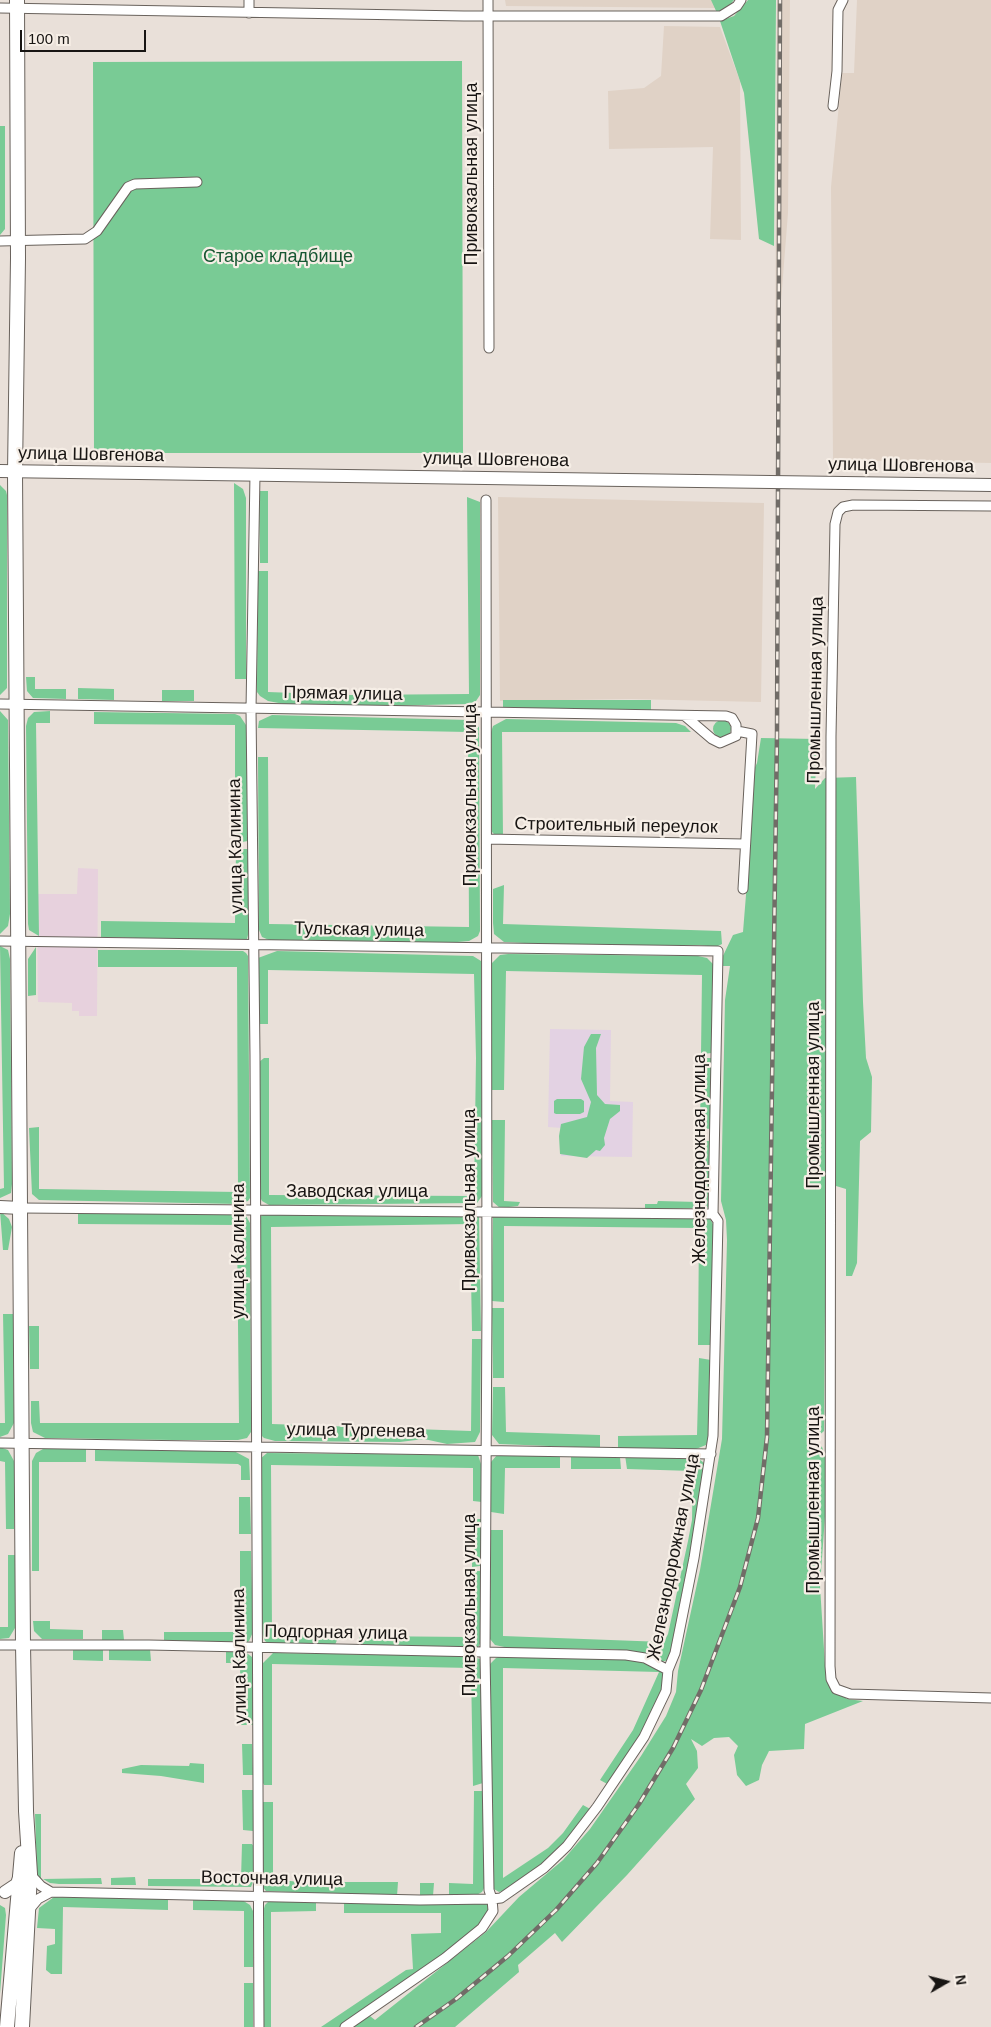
<!DOCTYPE html>
<meta charset="utf-8">
<style>
body{margin:0}
#map{position:relative;width:991px;height:2027px;overflow:hidden;background:#e9e0d9;font-family:Arial,sans-serif}
canvas{display:block}
.north{position:absolute;left:921px;top:1957px;width:50px;height:50px;-webkit-text-stroke:4px #f6eee6;paint-order:stroke;rotate:82deg;font-size:14px;font-weight:700;line-height:20px;text-align:center;color:#181513}
.north::after{content:'';display:block;margin:auto;width:18px;height:22px;background:#181513;clip-path:polygon(50% 0,100% 100%,50% 72%,0 100%)}
.scale{position:absolute;left:20px;top:30px;width:126px;height:22px;box-sizing:border-box;border:2px solid #181513;border-top:0;padding-left:6px;font-size:15px;line-height:18px;white-space:nowrap;color:#181513;-webkit-text-stroke:4px #f6eee6;paint-order:stroke}
</style>
<div id="map">
<canvas width="991" height="2027"></canvas>
<div class="north">N</div>
<div class="scale">100 m</div>
</div>
<script>
const context = document.querySelector('canvas').getContext('2d');
context.lineJoin = 'round';
function fill(path, color) { context.fillStyle = color; context.fill(path, 'evenodd'); }
const toPath = rows => new Path2D(rows.map(r => 'M' + r).join(''));
function trace(path, color, width, dash) { context.strokeStyle = color; context.lineWidth = width; context.lineCap = dash ? 'butt' : 'round'; context.setLineDash(dash || []); context.stroke(path); }
function label(font, color, halo, rows, align = 'center') {
  context.font = font + ' Arial,sans-serif'; context.lineWidth = 4.5; context.setLineDash([]); context.textBaseline = 'middle'; context.strokeStyle = halo; context.fillStyle = color; for (const [text, x, y, turn = 0] of rows) {
    context.save(); context.translate(x, y); context.rotate((+turn || 0) * Math.PI / 180); context.textAlign = isNaN(turn) ? turn : align; if (halo) context.strokeText(text, 0, 0); context.fillText(text, 0, 0); context.restore();
  }
}
const commercial = toPath([
 [78,868,98,869,97,1016,79,1016,79,1011,72,1011,72,1003,38,1002,37,894,77,894]
]);
const built = toPath([
 [505,0,725,0,715,8,506,6],
 [777,0,790,0,788,213,775,377],
 [857,0,991,0,991,463,833,460,831,187,842,73,854,73],
 [664,26,720,27,740,81,741,240,710,239,713,147,609,149,608,91,644,88,661,76],
 [498,497,764,503,761,702,631,699,500,701]
]);
const education = toPath([
 [550,1029,611,1030,610,1101,633,1102,632,1157,561,1156,562,1128,548,1127]
]);
const green = toPath([
 [711,0,734,0,724,12,717,13],
 [748,0,776,0,774,246,759,239,744,93,720,21,734,16],
 [462,61,463,453,94,453,93,62],
 [0,126,5,126,5,229,0,235],
 [234,483,243,489,246,498,246,679,235,679],
 [0,485,6,491,7,495,7,688,0,695],
 [259,491,268,491,268,563,260,563],
 [467,497,480,502,480,695,476,701,469,704,382,706,284,704,268,701,260,696,257,692,257,684,258,571,268,571,268,692,347,695,469,694],
 [26,677,35,677,35,689,66,689,66,699,33,698,27,691],
 [78,688,114,689,114,700,78,699],
 [162,690,194,690,194,701,162,701],
 [503,700,651,700,651,711,503,708],
 [0,711,8,720,10,914,8,926,0,934],
 [50,711,50,723,36,723,39,936,29,930,28,924,26,726,28,718,34,712],
 [94,712,235,714,240,716,248,728,248,841,235,843,235,725,94,724],
 [272,715,469,720,479,727,480,931,478,936,469,941,446,943,269,940,262,937,259,930,258,757,268,757,269,924,469,927,468,732,258,728,259,721],
 [506,719,676,723,685,726,691,732,502,732,503,837,496,836,492,832,491,732,493,726],
 '713 729a9 9 0 1 1 18 0a9 9 0 1 1-18 0Z',
 [761,738,817,739,815,789,825,778,856,777,863,1002,866,1058,872,1077,871,1132,860,1141,857,1263,852,1276,846,1276,846,1189,826,1183,824,1431,814,1440,822,1447,827,1460,828,1475,820,1586,826,1681,847,1699,863,1701,805,1724,804,1749,769,1751,762,1765,759,1780,746,1786,737,1775,734,1755,738,1746,729,1737,714,1738,702,1746,691,1739,697,1751,698,1768,686,1784,695,1799,627,1875,562,1942,555,1933,518,1965,519,1972,455,2027,352,2027,370,2016,375,2020,486,1932,519,1897,563,1860,590,1829,641,1756,666,1716,676,1692,678,1671,700,1570,722,1439,727,1240,726,1220,721,1201,725,1000,730,966,723,966,721,960,733,935,743,932,748,870,752,774,757,763],
 [236,849,248,849,249,931,247,939,241,941,101,937,101,921,235,923],
 [504,885,503,924,721,931,722,944,716,947,699,945,564,945,504,942,494,934,493,923,493,889],
 [0,946,8,950,10,959,12,1184,11,1193,0,1198,0,1189,4,1188],
 [36,947,36,995,28,996,28,959],
 [98,950,179,950,243,951,246,953,248,956,250,1198,248,1201,238,1204,39,1200,32,1194,29,1128,39,1127,39,1189,238,1192,237,967,98,967],
 [277,951,473,956,481,961,482,1196,477,1203,269,1205,262,1201,259,1195,259,1062,264,1058,269,1058,269,1195,474,1196,476,1058,474,974,268,970,268,1024,259,1024,258,958],
 [508,954,698,956,707,958,714,965,712,1053,701,1054,702,975,506,971,504,1090,492,1090,492,963,500,955],
 [591,1034,601,1034,596,1048,597,1095,605,1104,620,1105,620,1111,610,1119,604,1138,605,1145,600,1151,596,1150,587,1158,560,1154,559,1136,561,1124,587,1117,591,1102,581,1079,584,1047],
 [701,1058,712,1058,710,1129,700,1128],
 [557,1099,581,1099,584,1101,584,1112,580,1114,556,1114,554,1113,554,1101],
 [492,1120,505,1120,504,1201,520,1202,518,1206,500,1208,493,1202],
 [700,1141,711,1141,708,1208,645,1209,645,1204,657,1204,658,1201,699,1202],
 [0,1211,9,1219,12,1227,8,1250,3,1250],
 [78,1213,237,1214,246,1216,250,1223,251,1423,251,1432,247,1438,238,1440,172,1440,45,1438,33,1432,31,1423,31,1401,39,1401,40,1423,239,1423,237,1225,78,1224],
 [264,1214,479,1215,481,1331,472,1331,470,1224,271,1227,272,1424,471,1431,472,1339,481,1339,480,1432,475,1442,447,1444,424,1439,400,1442,275,1441,264,1438,261,1435,260,1217],
 [493,1216,705,1217,710,1219,714,1226,711,1345,698,1345,699,1228,504,1226,504,1302,492,1301],
 [492,1308,504,1308,504,1378,493,1378],
 [3,1314,13,1314,14,1423,8,1434,0,1437,0,1423,5,1423],
 [29,1326,39,1326,39,1369,30,1369],
 [699,1358,711,1360,709,1438,706,1445,696,1449,618,1449,618,1436,697,1435],
 [493,1387,505,1387,506,1432,600,1435,600,1448,499,1444,492,1435],
 [0,1447,8,1450,14,1461,14,1529,6,1529,5,1462,0,1461],
 [43,1449,86,1449,86,1462,39,1462,39,1571,32,1571,32,1461,36,1453],
 [95,1449,234,1451,249,1459,250,1480,241,1480,241,1466,238,1464,95,1461],
 [267,1453,478,1455,481,1464,482,1502,473,1501,473,1468,271,1465,272,1633,339,1635,335,1645,268,1643,265,1641,262,1633,260,1459],
 [497,1455,560,1456,560,1468,505,1468,504,1514,491,1512,491,1462],
 [625,1455,698,1458,704,1463,706,1471,669,1660,660,1662,644,1653,611,1649,509,1648,495,1645,490,1639,491,1530,503,1530,503,1636,664,1642,668,1634,688,1541,692,1520,693,1471,627,1469],
 [571,1457,620,1457,621,1469,571,1469],
 [239,1497,250,1497,251,1534,239,1534],
 [473,1519,483,1519,480,1566,472,1567],
 [240,1551,251,1551,253,1632,249,1641,246,1643,164,1642,164,1632,240,1632],
 [8,1555,15,1555,15,1628,9,1638,0,1639,0,1627,8,1627],
 [472,1571,482,1571,481,1642,477,1649,359,1646,359,1636,470,1637],
 [33,1621,50,1621,50,1629,83,1630,83,1639,42,1639,34,1631],
 [102,1630,123,1630,124,1640,102,1640],
 [73,1649,103,1649,103,1661,73,1660],
 [109,1649,150,1649,151,1661,109,1660],
 [226,1651,244,1651,252,1657,254,1725,241,1725,240,1663,226,1663],
 [273,1653,471,1656,480,1659,483,1783,473,1786,471,1668,272,1664,272,1785,264,1785,262,1781,262,1664],
 [503,1655,638,1659,662,1672,665,1679,664,1686,642,1736,609,1785,600,1780,633,1730,659,1672,503,1668,503,1878,548,1848,563,1833,583,1805,592,1810,558,1851,511,1888,499,1892,494,1889,491,1885,490,1671,490,1664,496,1658],
 [242,1744,252,1744,253,1775,243,1775],
 [190,1763,204,1764,204,1783,161,1776,122,1773,122,1769,141,1765,189,1766],
 [242,1790,253,1790,253,1831,243,1830],
 [474,1791,483,1791,485,1886,482,1892,473,1897,449,1897,449,1883,473,1884],
 [262,1802,273,1802,273,1879,299,1882,398,1882,397,1896,266,1891,261,1885],
 [35,1814,41,1814,41,1882,37,1872],
 [242,1844,252,1844,254,1847,254,1879,251,1887,148,1886,148,1879,241,1879],
 [135,1877,136,1885,111,1885,111,1878],
 [101,1878,102,1884,59,1884,50,1883,43,1879],
 [420,1883,434,1883,433,1896,420,1895],
 [54,1897,168,1899,168,1910,63,1907,62,1974,51,1974,46,1970,47,1946,55,1944,55,1929,37,1928,39,1908],
 [193,1900,242,1900,250,1905,253,1911,253,1967,244,1967,244,1911,193,1910],
 [269,1901,316,1902,316,1911,271,1912,271,2027,264,2027,263,1912,265,1905],
 [344,1901,441,1905,488,1903,490,1910,474,1931,451,1950,368,2010,340,2027,321,2027,406,1970,413,1969,411,1934,441,1933,441,1913,344,1913],
 [0,1905,5,1908,6,1915,0,1994],
 [244,1983,253,1983,253,2027,244,2027]
]);
const street = toPath([
 [249,0,249,13],
 [488,0,489,348],
 [0,8,464,16,721,16,737,6,741,0],
 [833,106,837,71,838,10,843,0],
 [0,241,85,239,97,231,128,187,135,184,197,182],
 [255,474,251,709,255,1055,259,2027],
 [991,506,853,505,843,507,838,512,835,524,831,736,830,1666,831,1679,836,1689,850,1694,991,1698],
 [0,704,726,716,732,718,736,725,736,736,720,743,712,739,685,716],
 [737,731,752,734,743,889],
 [487,839,744,844],
 [0,941,718,951,713,1214,718,1221,713,1436,694,1558,675,1653,668,1670,666,1691,644,1737,597,1807,567,1846,544,1868,501,1898,492,1899,493,1911,482,1928,445,1958,345,2027],
 [21,1208,713,1214],
 [0,1443,711,1454],
 [0,1645,149,1645,626,1655,645,1658,668,1670],
 [30,1874,41,1886,51,1892],
 [28,1911,38,1899,51,1892,420,1900,492,1899,489,1890,485,1653,487,1304,486,500]
]);
const secondary = toPath([
 [0,471,624,480],
 [0,1207,21,1208],
 [5,1892,17,1884,20,1875]
]);
const primary = toPath([
 [17,0,18,258,15,472,23,1645,26,1811,30,1874,22,2027],
 [7,2027,22,1853]
]);
const rail = toPath([
 [416,2027,456,1999,508,1956,556,1910,597,1863,639,1804,673,1748,701,1690,740,1587,758,1518,767,1437,777,735,780,0]
]);
const secondaryBridge = toPath([
 [624,480,991,485]
]);
const streetNames = [
 ["Привокзальная улица",472,174,-90],
 ["улица Шовгенова",91,455,1],
 ["улица Шовгенова",496,460,1],
 ["улица Шовгенова",901,466,1],
 ["Промышленная улица",816,690,-89],
 ["Прямая улица",343,694,1],
 ["Привокзальная улица",471,795,-90],
 ["Строительный переулок",616,826,1],
 ["улица Калинина",236,846,-91],
 ["Тульская улица",359,930,1],
 ["Промышленная улица",814,1095,-90],
 ["Железнодорожная улица",700,1159,-90],
 ["Заводская улица",357,1192],
 ["Привокзальная улица",470,1200,-90],
 ["улица Калинина",239,1251,-90],
 ["улица Тургенева",356,1431,1],
 ["Промышленная улица",814,1500,-90],
 ["Железнодорожная улица",674,1557,-79],
 ["Привокзальная улица",470,1605,-90],
 ["Подгорная улица",336,1633,1],
 ["улица Калинина",240,1656,-91],
 ["Восточная улица",272,1879,1]
];
const parkNames = [
 ["Старое кладбище",278,257]
];
fill(commercial, '#e7d1dd');
fill(built, '#e0d2c6');
fill(education, '#e3d2e3');
fill(green, '#79cb95');
trace(street, '#69625c', 11);
trace(secondary, '#69625c', 14);
trace(primary, '#69625c', 16);
trace(street, '#fff', 9);
trace(secondary, '#fff', 12);
trace(primary, '#fff', 14);
trace(rail, '#716c67', 4.5);
trace(rail, '#f6eee6', 2.5, [8]);
trace(secondaryBridge, '#69625c', 14, []);
trace(secondaryBridge, '#fff', 12);
label('18px', '#181513', '#f6eee6', streetNames);
label('18px', '#175732', '#f6eee6', parkNames);
</script>
